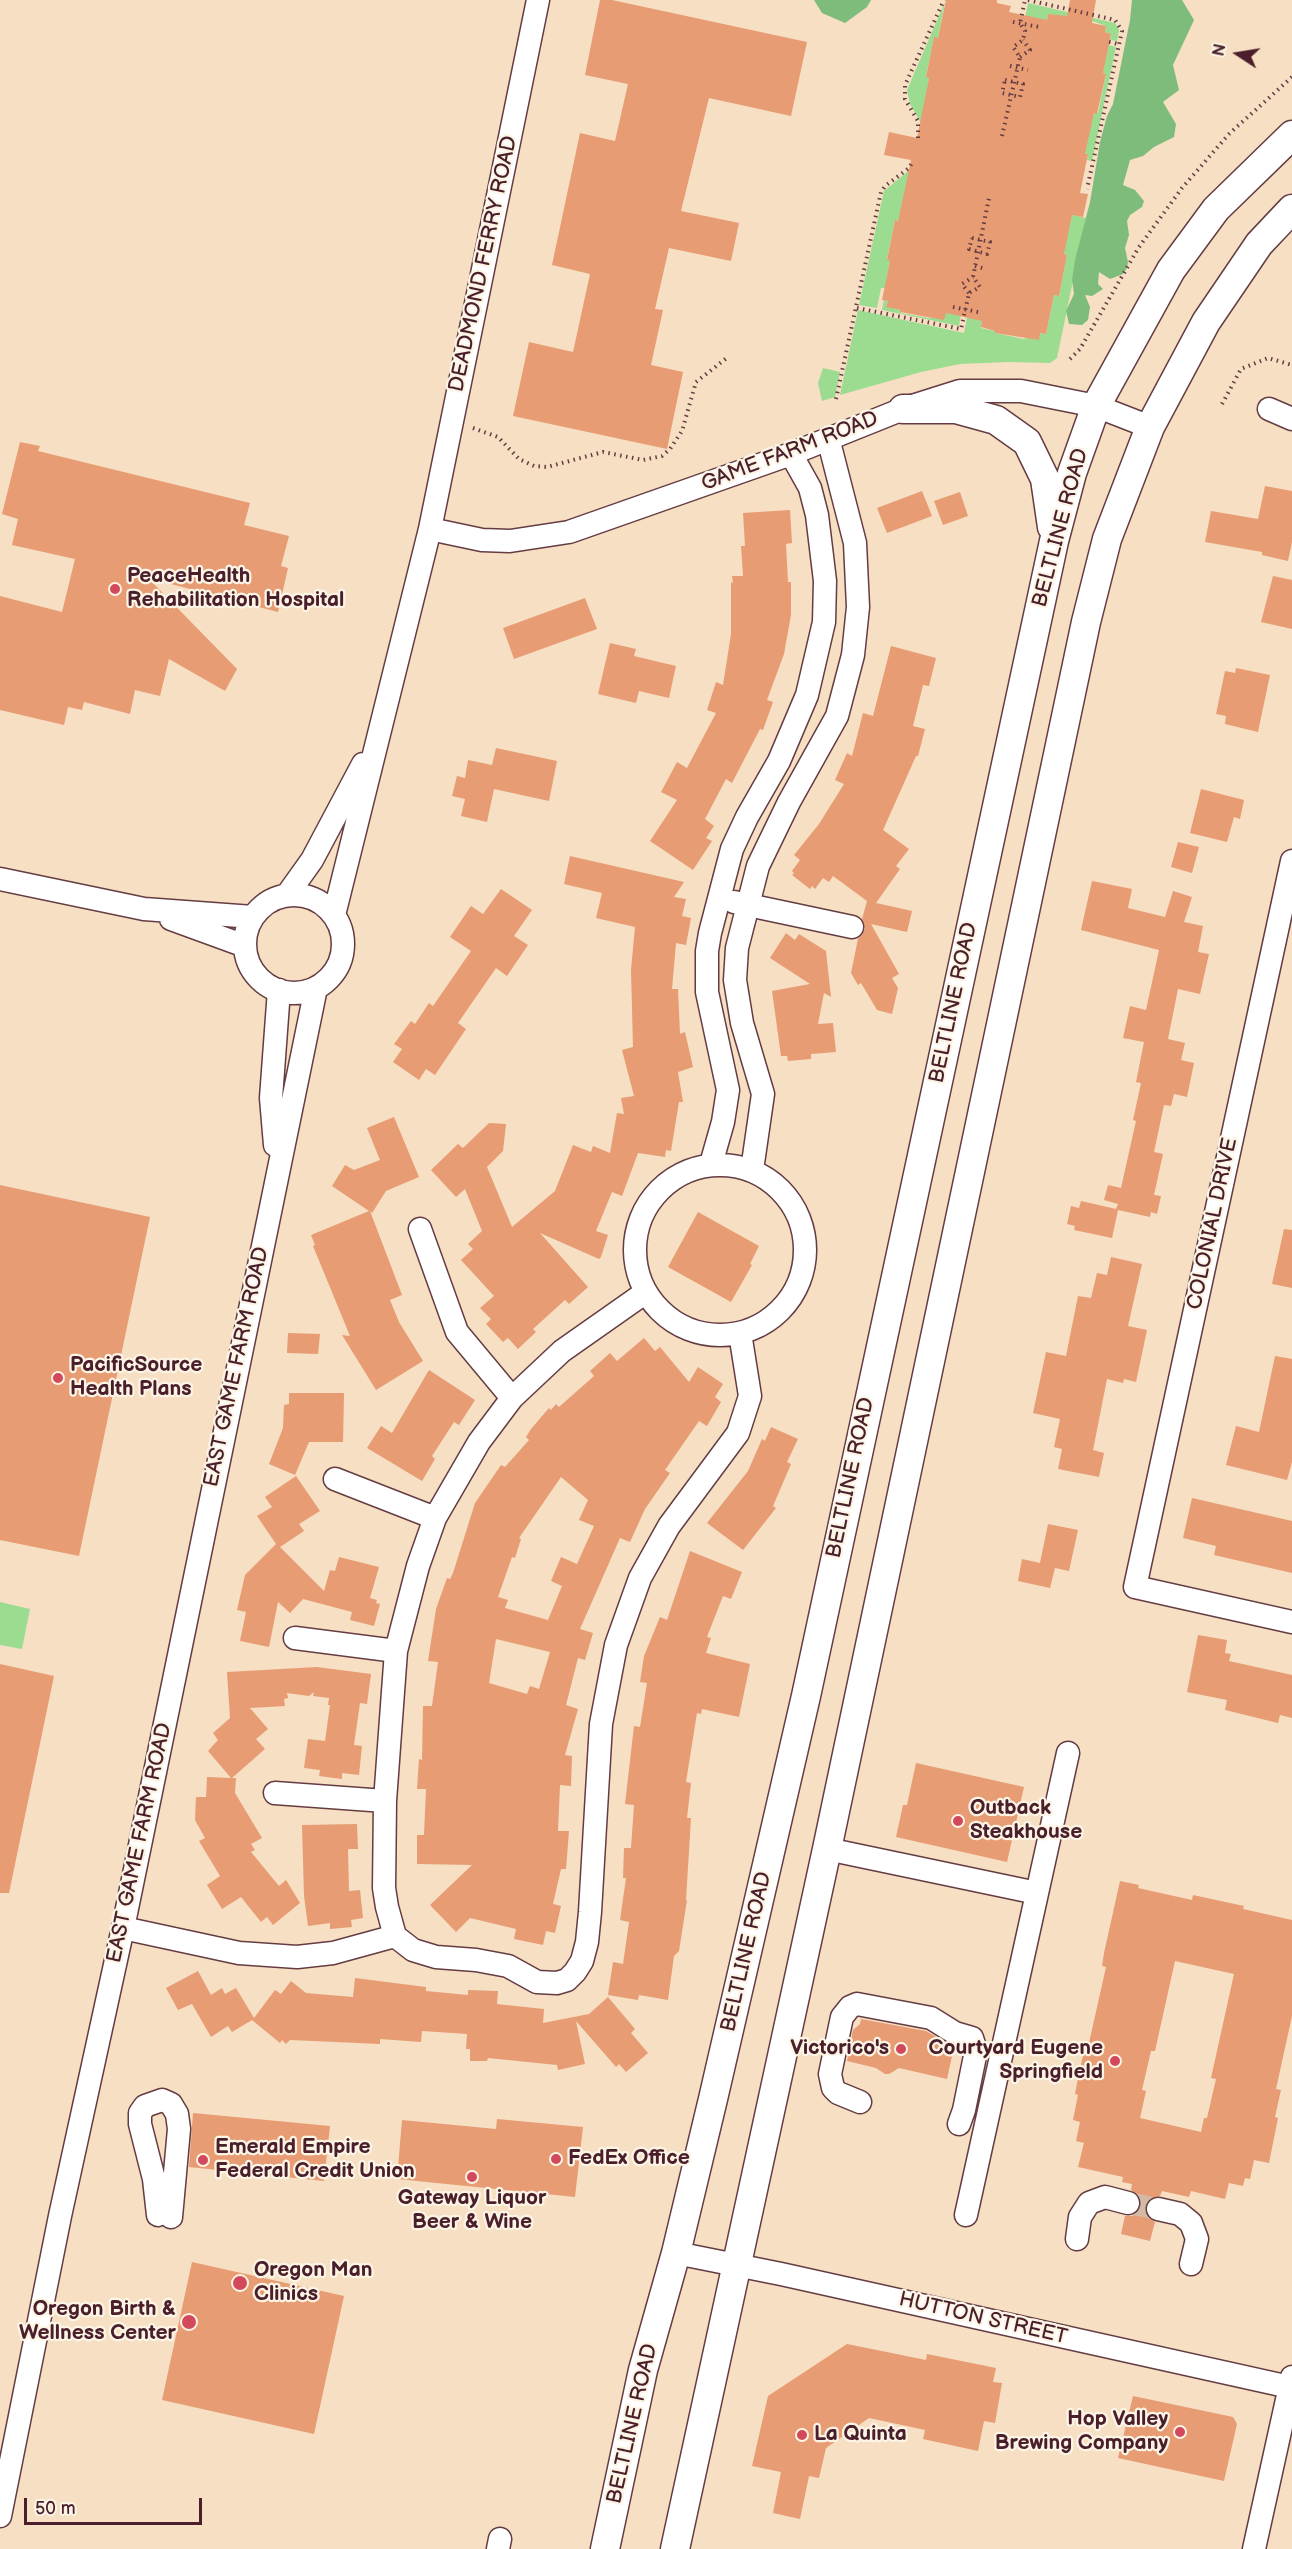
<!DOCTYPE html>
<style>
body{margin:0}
#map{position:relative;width:1292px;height:2549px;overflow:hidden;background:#f6dfc3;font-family:"Balsamiq Sans",sans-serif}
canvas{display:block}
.north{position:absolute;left:1208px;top:24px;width:60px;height:60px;-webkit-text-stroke:4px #fcf5e5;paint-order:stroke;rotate:282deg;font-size:16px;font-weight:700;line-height:24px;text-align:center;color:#4a1f2b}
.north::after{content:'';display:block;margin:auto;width:21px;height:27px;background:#4a1f2b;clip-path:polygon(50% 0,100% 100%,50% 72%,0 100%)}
.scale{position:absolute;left:24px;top:2498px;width:178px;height:27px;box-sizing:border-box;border:3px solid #4a1f2b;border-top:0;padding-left:8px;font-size:18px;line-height:21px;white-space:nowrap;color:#4a1f2b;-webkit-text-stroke:4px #fcf5e5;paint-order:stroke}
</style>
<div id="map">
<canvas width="1292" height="2549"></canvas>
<div class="north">N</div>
<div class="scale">50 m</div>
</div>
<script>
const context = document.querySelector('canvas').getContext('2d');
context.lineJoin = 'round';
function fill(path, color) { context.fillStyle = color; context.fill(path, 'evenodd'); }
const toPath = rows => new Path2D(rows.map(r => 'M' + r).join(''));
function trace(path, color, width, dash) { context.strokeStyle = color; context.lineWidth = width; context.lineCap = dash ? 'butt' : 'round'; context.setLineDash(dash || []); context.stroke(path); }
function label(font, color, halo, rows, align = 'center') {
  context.font = font + ' "Balsamiq Sans",sans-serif'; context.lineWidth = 4.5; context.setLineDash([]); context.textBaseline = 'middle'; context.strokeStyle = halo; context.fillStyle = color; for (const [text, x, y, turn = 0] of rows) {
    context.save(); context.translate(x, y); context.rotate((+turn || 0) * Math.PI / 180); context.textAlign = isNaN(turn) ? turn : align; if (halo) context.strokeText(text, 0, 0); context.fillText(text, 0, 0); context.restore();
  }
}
const green = toPath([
 [945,2,938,38,934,38,926,76,929,78,921,123,910,104,907,90],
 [1028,3,1115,23,1119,30,1117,41,1110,40,1111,34,1105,32,1106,26,1092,21,1048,14,1047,21,1025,18],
 [1108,45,1116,47,1092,161,1087,160,1088,154,1081,153,1094,113,1098,113,1106,74,1103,73],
 [912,168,898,221,895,220,887,259,890,261,885,288,881,288,877,308,859,305,884,191],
 [1068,214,1086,218,1057,358,1050,363,1008,362,960,364,921,372,840,395,858,310,964,333,968,312,982,321,981,328,995,331,995,333,1024,339,1040,333,1046,334,1054,295,1059,296,1067,255,1064,254],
 [884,300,888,301,886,306,901,310,901,313,929,318,946,313,961,314,959,326,882,310],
 [823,368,840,372,835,397,822,401,818,383],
 [0,1602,30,1609,22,1649,0,1645]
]);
const forest = toPath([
 [814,0,871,0,867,7,845,23,822,13],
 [1132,0,1182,0,1194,20,1173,65,1179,90,1163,102,1176,124,1174,137,1154,147,1143,156,1130,160,1123,185,1135,190,1144,201,1142,207,1130,215,1127,221,1129,235,1125,248,1128,262,1127,268,1123,274,1110,279,1099,272,1098,284,1103,289,1092,296,1085,295,1090,307,1088,320,1082,325,1069,324,1066,311,1074,294,1072,280,1075,260,1090,202,1100,142,1107,116,1113,104,1130,20]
]);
const building = toPath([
 [600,0,612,0,807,42,791,116,709,98,681,211,739,223,731,261,669,248,655,309,663,310,651,365,683,372,667,449,513,416,529,342,573,352,590,274,552,265,580,133,615,141,628,84,585,75],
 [946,0,997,0,997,3,1011,6,1009,12,1047,20,1048,14,1067,16,1070,0,1096,0,1092,23,1106,26,1105,32,1111,34,1103,73,1106,74,1097,114,1094,113,1085,154,1088,154,1080,193,1088,194,1083,217,1072,215,1064,254,1067,255,1059,296,1054,295,1046,334,1040,333,1039,340,995,333,995,331,981,327,982,321,946,313,944,320,900,312,901,310,886,307,888,301,882,300,890,261,887,260,895,220,898,221,911,160,884,155,889,132,917,138,929,78,926,77,934,37,938,38],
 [20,442,40,446,38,451,250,503,244,525,289,536,281,566,288,568,278,612,148,578,237,669,225,691,169,659,160,696,135,690,130,714,84,702,82,710,68,707,64,725,0,710,0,596,62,612,75,559,12,545,18,519,2,514],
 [1265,486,1292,491,1292,542,1288,561,1262,555,1262,552,1205,542,1211,511,1258,519],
 [922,491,932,516,887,533,877,508],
 [960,492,968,516,943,525,934,501],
 [790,510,792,543,786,544,788,582,791,582,791,615,784,654,767,700,773,702,763,730,760,729,732,783,726,779,705,819,714,826,706,838,712,841,693,870,650,841,677,800,661,792,677,762,687,768,716,713,707,710,716,682,723,685,731,634,731,582,733,583,732,576,743,576,741,546,745,546,743,513],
 [1273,576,1292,580,1292,629,1261,622],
 [585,598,597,629,514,659,503,628],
 [610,643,636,649,634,656,676,666,669,698,639,691,636,703,598,694],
 [891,646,936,658,929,686,923,685,913,726,925,729,918,756,916,756,883,830,909,849,896,866,900,869,876,903,912,911,907,932,871,924,899,974,892,978,898,988,892,1014,877,1010,861,983,858,985,851,973,858,939,865,929,862,919,867,901,833,876,829,882,823,878,815,889,812,886,810,889,792,875,794,873,792,871,800,860,794,855,819,824,844,784,835,780,847,753,852,756,863,713,873,716],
 [1236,668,1270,675,1258,732,1225,724,1226,716,1216,714,1225,671,1235,673],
 [496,748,557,761,549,801,494,789,487,822,461,816,465,799,452,796,457,776,465,778,468,760,492,765],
 [1201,789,1244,800,1240,819,1234,817,1227,842,1190,833],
 [1178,842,1199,847,1192,873,1171,867],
 [570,856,684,882,674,897,686,899,682,916,691,918,686,945,676,943,672,989,678,989,680,1034,685,1032,693,1067,678,1072,683,1102,679,1102,671,1151,666,1150,665,1157,638,1153,622,1196,612,1192,596,1231,608,1235,601,1257,599,1259,540,1233,588,1287,569,1304,565,1300,533,1329,536,1332,518,1349,508,1338,503,1342,486,1324,491,1319,480,1308,494,1296,461,1260,473,1249,468,1244,482,1231,465,1189,456,1197,431,1170,458,1144,463,1148,489,1123,506,1124,503,1151,487,1167,512,1227,555,1191,573,1145,591,1152,593,1146,610,1153,617,1113,624,1114,621,1098,634,1096,622,1050,633,1047,631,970,635,927,596,918,602,893,564,884],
 [1092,881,1132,889,1128,908,1165,917,1173,891,1192,897,1184,922,1203,926,1198,952,1209,954,1200,994,1178,989,1168,1039,1185,1043,1181,1060,1194,1063,1187,1097,1174,1094,1171,1106,1164,1105,1154,1152,1163,1154,1154,1195,1161,1196,1157,1214,1151,1212,1150,1217,1118,1210,1112,1238,1074,1230,1075,1226,1067,1224,1071,1206,1079,1208,1081,1201,1116,1209,1118,1204,1104,1200,1108,1185,1121,1188,1136,1121,1133,1120,1141,1083,1136,1082,1144,1042,1123,1038,1130,1006,1146,1010,1159,950,1081,930],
 [501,889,532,910,514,936,528,945,507,976,496,968,458,1023,466,1029,435,1075,426,1069,419,1080,393,1062,402,1049,394,1044,411,1021,415,1024,429,1003,433,1006,471,951,450,937,471,906,483,914],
 [786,933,795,940,799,934,826,951,831,997,824,993,818,1024,833,1023,836,1052,811,1054,811,1059,788,1061,787,1056,781,1056,772,991,810,984,770,958],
 [394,1117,419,1177,386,1191,372,1213,370,1211,402,1295,390,1300,399,1322,423,1361,376,1390,342,1335,350,1336,313,1246,315,1245,311,1235,369,1211,332,1186,345,1165,354,1170,380,1160,367,1128],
 [0,1185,150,1217,79,1556,0,1540],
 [698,1212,759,1246,750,1264,752,1265,731,1302,668,1267],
 [1284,1229,1292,1230,1292,1288,1272,1284],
 [1111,1257,1142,1264,1128,1326,1147,1330,1136,1382,1124,1379,1123,1383,1107,1379,1093,1450,1104,1453,1099,1477,1058,1469,1062,1449,1054,1447,1060,1419,1033,1413,1046,1352,1066,1356,1078,1296,1091,1298,1097,1273,1107,1275],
 [288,1333,320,1334,318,1354,287,1353],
 [644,1338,655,1351,660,1347,689,1382,698,1367,723,1384,715,1397,721,1402,707,1426,699,1421,665,1470,670,1473,645,1509,630,1542,620,1538,580,1629,593,1633,585,1660,578,1658,566,1705,578,1709,565,1755,572,1756,571,1786,560,1785,558,1831,569,1831,566,1869,561,1869,553,1904,561,1906,555,1933,546,1931,543,1945,514,1939,516,1929,470,1918,456,1932,430,1905,472,1865,417,1864,417,1835,424,1835,426,1789,417,1789,419,1759,422,1760,423,1706,432,1706,438,1662,428,1661,436,1609,447,1578,450,1579,453,1573,475,1503,501,1465,505,1467,529,1440,526,1437,531,1429,549,1408,551,1410,556,1404,559,1407,594,1376,590,1371,610,1353,617,1361],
 [561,1477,588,1500,579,1520,594,1526,577,1564,561,1557,551,1581,562,1586,548,1620,505,1608,508,1600,498,1597,512,1557,515,1558,521,1539,519,1538],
 [496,1639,550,1652,539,1689,530,1686,527,1694,489,1683],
 [1275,1356,1292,1359,1292,1462,1287,1480,1226,1465,1236,1426,1259,1432],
 [429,1370,475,1400,459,1425,454,1422,432,1456,435,1459,422,1481,367,1448,381,1426,392,1433],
 [289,1393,344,1393,343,1442,309,1442,295,1475,269,1464,283,1428,284,1405,289,1404],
 [771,1427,798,1439,787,1462,791,1464,773,1506,776,1508,743,1550,707,1523,748,1471,762,1439,765,1441],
 [296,1476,320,1511,299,1524,304,1531,280,1547,324,1591,330,1570,335,1571,339,1557,379,1567,370,1598,377,1600,376,1603,380,1604,374,1626,350,1620,352,1612,303,1599,290,1613,278,1602,269,1647,240,1641,246,1612,237,1610,245,1575,276,1544,257,1516,272,1507,265,1497],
 [1192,1498,1292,1521,1292,1573,1214,1555,1216,1546,1183,1538],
 [1048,1524,1078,1530,1069,1571,1055,1568,1050,1588,1018,1581,1022,1559,1040,1563],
 [690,1551,742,1572,731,1599,723,1596,707,1637,711,1638,706,1653,750,1664,739,1717,702,1709,701,1714,697,1713,686,1782,691,1783,687,1818,691,1818,686,1900,687,1900,679,1951,674,1956,668,2000,639,1995,638,2000,608,1995,613,1962,623,1964,629,1922,620,1920,626,1878,623,1878,624,1848,631,1848,634,1805,625,1804,634,1726,640,1727,647,1683,640,1682,644,1656,660,1617,667,1620],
 [1198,1635,1227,1640,1225,1653,1231,1654,1229,1661,1292,1675,1292,1718,1280,1715,1278,1723,1225,1710,1227,1700,1187,1692],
 [0,1664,54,1676,9,1893,0,1893],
 [317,1667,371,1674,367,1704,360,1703,354,1745,362,1746,359,1775,342,1773,342,1779,319,1776,320,1770,304,1768,308,1739,325,1741,330,1705,328,1705,329,1698,313,1696,314,1692,309,1696,287,1693,288,1698,284,1699,285,1706,250,1708,268,1729,256,1739,265,1749,232,1778,236,1778,235,1793,262,1838,251,1844,255,1850,251,1852,279,1886,286,1880,300,1903,273,1925,267,1917,261,1922,241,1897,222,1909,207,1885,220,1876,199,1841,205,1838,195,1820,196,1797,206,1797,207,1777,231,1778,208,1751,218,1740,213,1733,230,1718,227,1672],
 [916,1763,1024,1787,1007,1862,896,1837,903,1805,907,1805],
 [357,1824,358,1849,348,1849,349,1891,360,1890,363,1918,351,1920,352,1927,330,1929,330,1923,308,1926,304,1896,302,1825],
 [1120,1881,1139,1885,1138,1888,1192,1900,1193,1895,1244,1906,1243,1909,1292,1920,1292,2016,1276,2089,1281,2090,1275,2117,1278,2118,1269,2163,1254,2160,1250,2179,1245,2178,1243,2186,1229,2183,1225,2199,1191,2191,1189,2197,1162,2191,1160,2196,1149,2199,1145,2207,1148,2218,1155,2222,1150,2241,1121,2234,1125,2216,1132,2216,1138,2212,1141,2206,1141,2199,1131,2190,1132,2184,1122,2182,1123,2177,1078,2167,1084,2143,1076,2141,1080,2122,1073,2120,1078,2095,1075,2094,1078,2078,1084,2051,1087,2052,1106,1967,1102,1966,1104,1953],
 [1175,1961,1234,1974,1211,2078,1216,2079,1207,2118,1204,2118,1201,2132,1140,2118,1146,2091,1142,2090,1151,2051,1155,2051],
 [198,1971,211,1995,222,1988,225,1994,236,1988,254,2018,275,1990,281,1994,291,1981,306,1993,353,1997,355,1978,426,1987,426,1991,468,1995,468,1990,498,1991,497,2004,544,2009,543,2023,589,2014,608,1997,635,2029,631,2033,648,2053,626,2072,619,2064,616,2067,576,2021,585,2064,558,2070,557,2065,488,2058,487,2061,470,2061,470,2049,466,2049,467,2034,422,2031,421,2042,380,2039,380,2044,290,2040,286,2044,282,2040,280,2043,252,2020,232,2032,228,2026,211,2037,192,2004,178,2010,166,1988],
 [861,2019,926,2031,954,2047,947,2079,899,2068,889,2074,885,2074,876,2068,847,2061,853,2030,860,2024],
 [193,2113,330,2126,324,2181,189,2167],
 [497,2119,583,2127,575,2197,397,2179,402,2120,496,2129],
 [192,2262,344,2296,314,2434,162,2400],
 [847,2344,926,2360,927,2354,996,2368,993,2382,1002,2383,995,2423,984,2421,978,2451,923,2439,925,2430,869,2418,826,2448,819,2478,809,2476,800,2519,773,2513,781,2472,752,2466,768,2396],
 [1133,2396,1233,2417,1237,2424,1224,2481,1118,2458]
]);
const minorTunnel = toPath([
 [1128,2203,1158,2209]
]);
const path = toPath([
 [1028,0,1115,20,1122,31,1087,189],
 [1013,22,1039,27],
 [1109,42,1119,44],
 [1020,57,1030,50,1023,40],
 [1010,66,1028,70],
 [1005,80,1023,84,1020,97,1002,93,1005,80],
 [1002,136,1020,57,1013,47,1023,40,1025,31,1020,23,1025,0],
 [918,138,918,121,905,99,905,85,944,0],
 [972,238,990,242,987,254,969,249,972,238],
 [975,266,986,269],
 [969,293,962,284,973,277],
 [953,307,978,312],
 [857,308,961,329,969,293,980,287,973,277,989,198],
 [1070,359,1080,349,1139,247,1182,188,1229,134,1292,77],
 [836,399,881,192,885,186,909,168,913,161],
 [1222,404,1241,369,1268,358,1292,365],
 [473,428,498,437,519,459,534,466,547,467,603,452,643,460,662,456,670,449,682,431,696,382,728,357]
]);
const minor = toPath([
 [1269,409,1292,419],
 [430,529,482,540,510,541,569,532,791,454,903,409,960,391,1021,391,1096,406,1150,427],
 [1292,861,1135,1587,1292,1622],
 [0,879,144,909,253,917],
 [287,895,312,860,363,764],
 '245 944a49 49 0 1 1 98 0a49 49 0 1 1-98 0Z',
 [734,902,852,927],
 [334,915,430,529,538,0],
 [171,919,245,946],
 [275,1145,271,1098,279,990],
 [711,1164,723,1122,728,1090,707,992,707,951,710,933,732,849,747,817,779,761,807,695,824,622,825,581,817,515,810,488,791,454],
 '635 1250a85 85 0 1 1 170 0a85 85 0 1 1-170 0Z',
 [752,1170,763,1094,742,1023,735,980,737,948,758,866,789,802,837,716,853,655,858,607,855,543,828,438],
 [420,1229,457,1332,512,1398],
 [646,1292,562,1351,512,1398,479,1442,435,1518,418,1566,396,1651,385,1801,384,1888,387,1907,395,1936,413,1950,436,1957,476,1960,508,1966,537,1982,557,1983,567,1980,575,1972,582,1961,587,1942,590,1912,601,1724,616,1645,640,1578,669,1526,738,1433,750,1396,740,1333],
 [335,1479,435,1518],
 [295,1638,396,1651],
 [275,1793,385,1801],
 [827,1849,1037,1893],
 [123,1928,239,1953,297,1957,333,1953,395,1936],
 [860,2102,838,2093,833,2088,830,2074,842,2017,850,2007,857,2004,931,2018,955,2033,972,2038,976,2051,964,2110,959,2124],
 [1158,2209,1180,2214,1191,2223,1197,2239,1191,2264],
 [158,2215,154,2179,140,2124,140,2113,145,2106,162,2100,171,2104,177,2114,179,2129,171,2217],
 [966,2215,1068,1753],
 [1077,2239,1080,2217,1089,2203,1105,2197,1128,2203],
 [676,2253,781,2274,1290,2387],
 [0,2516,60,2216,123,1928,316,988],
 [498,2549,500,2539],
 [1254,2549,1292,2377]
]);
const major = toPath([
 [903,409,956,409,996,420,1027,442,1045,479,1052,527],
 [605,2549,643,2370,676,2253,713,2099,806,1696,1054,541,1072,473,1096,406,1171,270,1216,209,1292,135],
 [675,2549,827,1849,1086,622,1107,539,1150,427,1206,322,1259,244,1292,209]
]);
const markers = [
 [115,589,6,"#d1495b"],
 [58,1378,6,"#d1495b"],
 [958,1821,6,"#d1495b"],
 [901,2049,6,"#d1495b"],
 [1115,2061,6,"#d1495b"],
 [556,2159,6,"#d1495b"],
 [203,2160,6,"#d1495b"],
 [472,2177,6,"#d1495b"],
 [240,2283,8,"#d1495b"],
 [189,2322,8,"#d1495b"],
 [1180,2432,6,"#d1495b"],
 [802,2435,6,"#d1495b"]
];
const streetNames = [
 ["DEADMOND FERRY ROAD",484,264,-78],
 ["GAME FARM ROAD",790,452,-21],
 ["BELTLINE ROAD",1061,528,-75],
 ["BELTLINE ROAD",954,1003,-78],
 ["COLONIAL DRIVE",1213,1224,-78],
 ["EAST GAME FARM ROAD",237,1367,-78],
 ["BELTLINE ROAD",851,1478,-78],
 ["EAST GAME FARM ROAD",140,1843,-78],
 ["BELTLINE ROAD",747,1952,-77],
 ["HUTTON STREET",983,2319,13],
 ["BELTLINE ROAD",633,2424,-77]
];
const poiNames = [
 ["PeaceHealth",127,577],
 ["Rehabilitation Hospital",127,601],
 ["PacificSource",70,1366],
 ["Health Plans",70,1390],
 ["Outback",970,1809],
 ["Steakhouse",970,1833],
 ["Victorico's",889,2049,"right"],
 ["Courtyard Eugene",1103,2049,"right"],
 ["Springfield",1103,2073,"right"],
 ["Emerald Empire",215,2148],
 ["Federal Credit Union",215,2172],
 ["FedEx Office",568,2159],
 ["Gateway Liquor",472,2199,"center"],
 ["Beer & Wine",472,2223,"center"],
 ["Oregon Man",254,2271],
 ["Clinics",254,2295],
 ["Oregon Birth &",176,2310,"right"],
 ["Wellness Center",176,2334,"right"],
 ["Hop Valley",1168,2420,"right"],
 ["Brewing Company",1168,2444,"right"],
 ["La Quinta",814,2435]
];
fill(green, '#9cdc91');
fill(forest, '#7dbc7b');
fill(building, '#e79c74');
trace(minorTunnel, '#d4b9a5', 22, [22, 11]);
trace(minor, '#643c42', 25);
trace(major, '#643c42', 31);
trace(path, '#643c42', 4, [1.5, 4.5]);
trace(minor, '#fff', 22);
trace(major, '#fff', 28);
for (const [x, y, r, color] of markers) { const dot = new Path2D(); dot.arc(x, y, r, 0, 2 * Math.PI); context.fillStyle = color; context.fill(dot); trace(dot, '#fcf5e5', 2); }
label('21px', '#4a1f2b', '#fcf5e5', streetNames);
label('bold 21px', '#4a1f2b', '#fcf5e5', poiNames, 'left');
</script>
